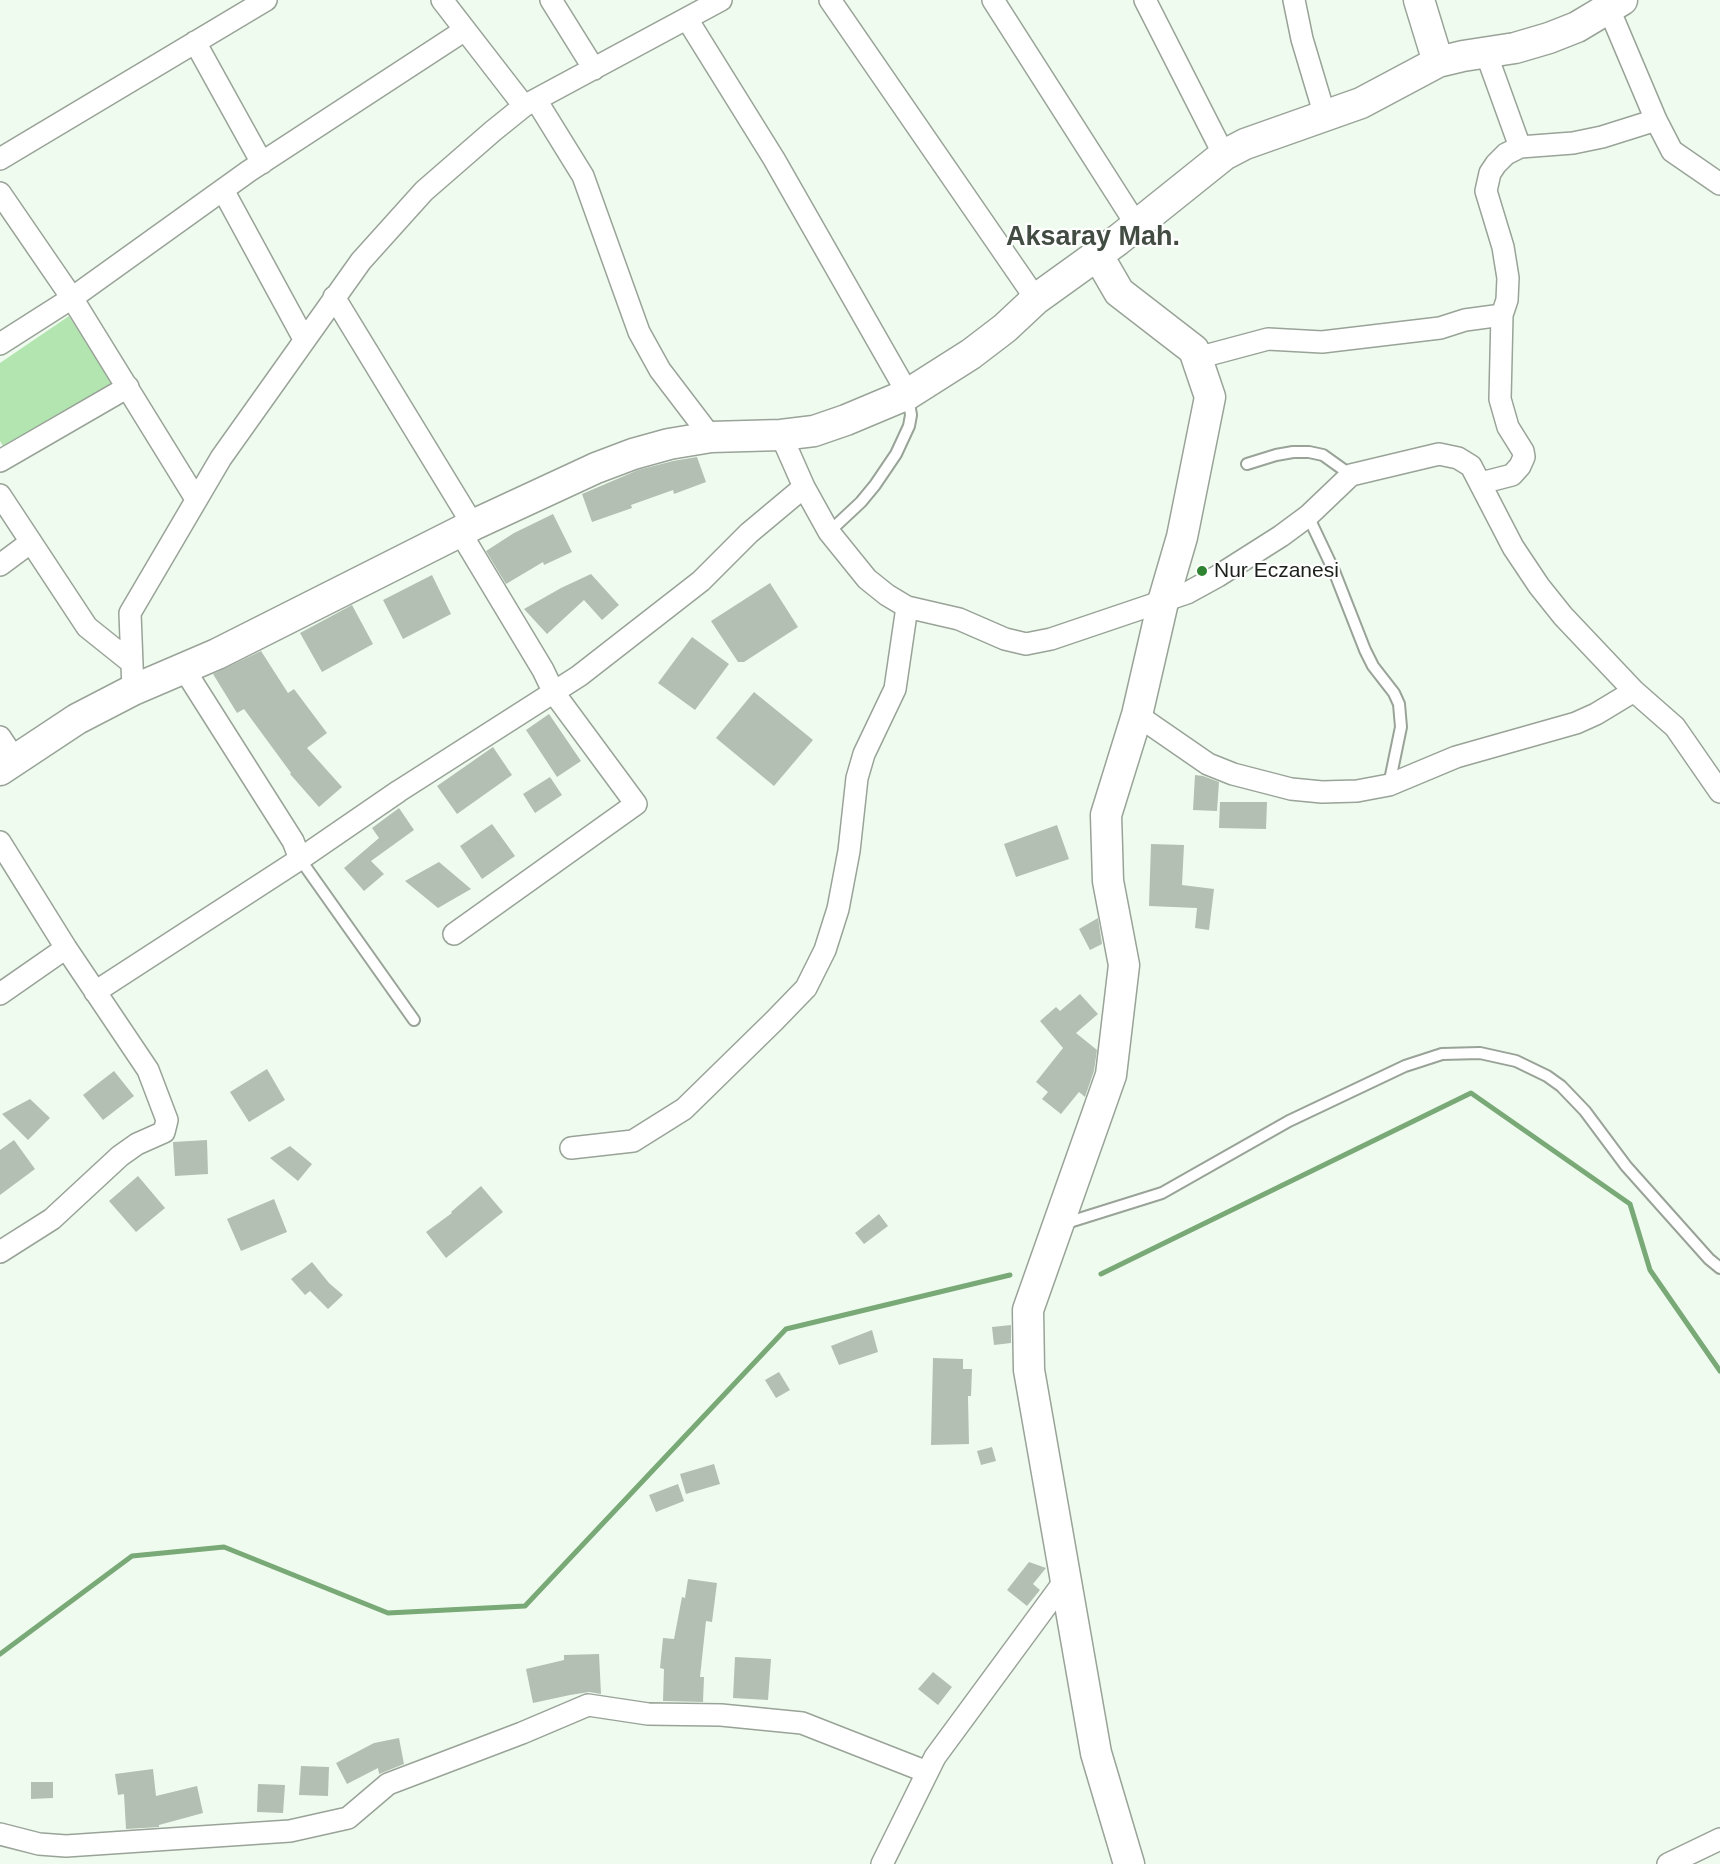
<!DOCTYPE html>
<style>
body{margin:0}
canvas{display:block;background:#effbee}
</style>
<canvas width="1720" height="1864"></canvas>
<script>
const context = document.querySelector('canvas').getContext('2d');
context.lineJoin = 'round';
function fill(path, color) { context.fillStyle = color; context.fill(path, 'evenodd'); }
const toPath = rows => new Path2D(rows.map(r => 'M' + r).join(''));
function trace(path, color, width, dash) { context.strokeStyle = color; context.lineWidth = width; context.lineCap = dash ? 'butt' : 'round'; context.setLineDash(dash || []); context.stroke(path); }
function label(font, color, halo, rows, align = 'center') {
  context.font = font + ' Helvetica,sans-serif'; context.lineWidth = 4.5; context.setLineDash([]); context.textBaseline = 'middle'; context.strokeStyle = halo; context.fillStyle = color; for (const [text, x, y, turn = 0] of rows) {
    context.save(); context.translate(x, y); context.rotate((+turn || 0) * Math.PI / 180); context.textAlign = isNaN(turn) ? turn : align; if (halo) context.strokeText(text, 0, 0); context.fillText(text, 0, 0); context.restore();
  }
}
const green = toPath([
 [69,316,113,385,3,446,0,441,0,363]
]);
const stream = toPath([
 [1101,1274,1471,1093,1630,1204,1650,1270,1720,1371],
 [0,1654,132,1556,224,1547,388,1613,525,1606,786,1329,1010,1275]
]);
const building = toPath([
 [697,457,706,482,674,494,673,490,631,505,632,508,592,522,582,494,638,470,673,461],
 [553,514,572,552,544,565,543,562,506,584,486,551,514,533],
 [591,574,619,605,602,620,584,600,547,634,524,609,561,588],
 [432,575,451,614,403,639,383,600],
 [770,583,798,627,744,662,738,662,711,621],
 [352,605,373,644,322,672,300,633],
 [692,637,729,664,695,710,658,683],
 [261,651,288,693,294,689,327,733,307,748,342,787,319,807,290,774,291,773,244,709,237,713,213,674],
 [754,692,813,740,774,786,716,738],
 [549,714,581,761,557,777,526,730],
 [493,747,512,775,457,814,437,786],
 [1195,775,1203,776,1219,782,1217,811,1193,810],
 [550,777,562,795,535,813,523,794],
 [1220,802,1267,802,1266,829,1219,828],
 [399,808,414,830,371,861,384,874,364,891,344,868,379,838,372,828],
 [492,824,515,856,482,879,460,846],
 [1057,825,1069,859,1016,877,1004,844],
 [1151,844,1184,845,1182,885,1214,889,1209,930,1195,928,1197,908,1149,906],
 [439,862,471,889,438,908,405,881],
 [1098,918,1102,944,1090,950,1079,929],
 [1080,994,1098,1014,1076,1033,1097,1050,1094,1071,1085,1097,1079,1092,1061,1114,1042,1099,1048,1092,1036,1082,1063,1048,1040,1021,1056,1007,1060,1011],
 [267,1069,285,1100,249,1122,230,1092],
 [114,1071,134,1096,103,1120,83,1095],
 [30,1099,50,1118,28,1140,2,1114],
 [14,1140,35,1169,0,1195,0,1150],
 [207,1140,208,1174,175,1176,173,1142],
 [290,1146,312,1164,298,1181,270,1158],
 [138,1176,165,1208,136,1232,109,1201],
 [481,1186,503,1212,446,1258,426,1232,452,1213,451,1212],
 [274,1199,287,1232,241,1251,227,1219],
 [879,1214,888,1226,864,1244,855,1233],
 [312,1262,329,1283,343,1295,328,1309,310,1291,305,1295,291,1279],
 [1011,1325,1011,1343,994,1345,992,1327],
 [872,1330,878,1352,839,1365,831,1346],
 [933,1358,963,1359,963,1369,972,1369,971,1396,968,1396,969,1444,931,1445],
 [779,1372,790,1390,776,1398,765,1380],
 [992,1447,996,1461,981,1465,977,1451],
 [714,1464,720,1484,686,1494,680,1474],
 [678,1484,684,1501,656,1512,649,1495],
 [1029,1562,1046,1568,1033,1584,1040,1590,1027,1606,1007,1590],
 [688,1579,717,1583,712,1622,706,1621,700,1677,704,1677,703,1702,663,1701,664,1669,660,1668,663,1638,674,1639,682,1597,685,1598],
 [599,1654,601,1694,589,1692,570,1695,533,1703,526,1669,564,1660,564,1655],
 [735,1657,771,1659,768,1700,733,1698],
 [933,1672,952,1687,938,1705,918,1689],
 [399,1738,404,1764,379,1774,378,1768,347,1784,336,1763,374,1743],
 [301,1766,329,1767,328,1796,299,1795],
 [153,1769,156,1796,197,1786,203,1813,159,1825,159,1827,126,1829,124,1794,118,1795,115,1774],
 [31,1782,53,1782,53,1798,31,1799],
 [258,1784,285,1785,283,1813,257,1812]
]);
const lane = toPath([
 [1247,464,1276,455,1293,452,1309,452,1323,455,1351,475],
 [1308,516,1334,571,1365,650,1373,666,1394,693,1399,704,1401,727,1389,785],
 [829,532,861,502,875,485,896,454,909,426,911,415,908,396],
 [300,859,414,1020],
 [1063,1224,1162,1193,1289,1121,1405,1066,1442,1054,1480,1053,1516,1061,1547,1076,1561,1086,1585,1111,1626,1166,1709,1259,1720,1268]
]);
const street = toPath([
 [442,0,524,106],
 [551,0,594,69],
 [830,0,1036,299],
 [993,0,1136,224],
 [1145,0,1224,155],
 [1294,0,1302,39,1325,116],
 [1609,9,1656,120,1672,151,1720,184],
 [687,19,774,159,908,394],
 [195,42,262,163],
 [1486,53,1520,147],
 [536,100,583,176,639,332,660,370,711,437],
 [0,159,266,0],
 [223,190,304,339],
 [0,193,72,298,196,499],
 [334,297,473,525],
 [0,344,72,298,249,171,465,30],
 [1197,358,1268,339,1322,342,1440,328,1465,320,1502,315,1507,300,1508,278,1503,247,1486,191,1490,173,1496,164,1506,154,1520,147,1573,143,1602,137,1656,120],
 [0,461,128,387],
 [1481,483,1512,475,1520,466,1524,457,1523,451,1508,427,1500,399,1502,315],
 [804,487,829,532,867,579,887,595,907,607,959,619,1005,639,1026,644,1051,639,1187,593,1218,576,1281,536,1308,516,1351,475,1439,454,1458,458,1471,466,1513,547,1539,586,1563,616,1634,691,1675,727,1720,792],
 [0,495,87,627,132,663],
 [0,565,31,542],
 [184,669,293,841,300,859,399,791,579,676,701,581,749,533,804,487,781,435],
 [133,690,130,613,221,458,361,261,424,191,493,131,524,106,721,0],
 [1137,715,1208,764,1233,774,1291,789,1322,792,1357,791,1389,785,1456,757,1576,723,1596,714,1634,691],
 [0,737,16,761],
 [0,842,66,948,148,1070,167,1120,164,1132,137,1144,120,1156,52,1219,0,1252],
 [454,934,636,804,554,693,543,670,460,532],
 [95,992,300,859],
 [0,994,66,948],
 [571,1148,633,1141,684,1109,774,1021,806,988,825,950,838,909,849,851,857,778,864,754,895,689,907,607],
 [0,1834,39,1844,66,1846,290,1831,348,1818,388,1784,522,1733,588,1705,648,1714,721,1715,802,1723,927,1772],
 [882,1864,935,1757,1066,1579],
 [1668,1864,1720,1839]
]);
const secondary = toPath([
 [1419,0,1438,62],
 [1097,254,1119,292,1194,350,1210,397,1182,537,1163,602,1137,715,1106,815,1108,881,1124,965,1111,1075,1028,1310,1029,1370,1096,1753,1129,1864],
 [0,770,77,719,133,690,217,654,473,525,596,468,633,454,669,444,711,437,781,435,814,431,846,420,908,394,971,354,1005,328,1036,299,1118,240,1224,155,1245,144,1361,103,1438,62,1463,56,1515,48,1549,38,1577,27,1622,0]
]);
const markers = [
 [1202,571,6,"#2f8431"]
];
const poiNames = [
 ["Nur Eczanesi",1214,571]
];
const districtNames = [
 ["Aksaray Mah.",1093,238]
];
fill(green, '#b3e5b1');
trace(stream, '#78a976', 5);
fill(building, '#b4bfb4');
trace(lane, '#99a398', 14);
trace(street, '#99a398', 24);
trace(secondary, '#99a398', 33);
trace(lane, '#fff', 10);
trace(street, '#fff', 21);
trace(secondary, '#fff', 30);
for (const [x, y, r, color] of markers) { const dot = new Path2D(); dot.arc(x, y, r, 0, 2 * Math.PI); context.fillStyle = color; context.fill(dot); trace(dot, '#fff', 2); }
label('21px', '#1b201b', '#fff', poiNames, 'left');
label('bold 27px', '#424c42', '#fff', districtNames);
</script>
